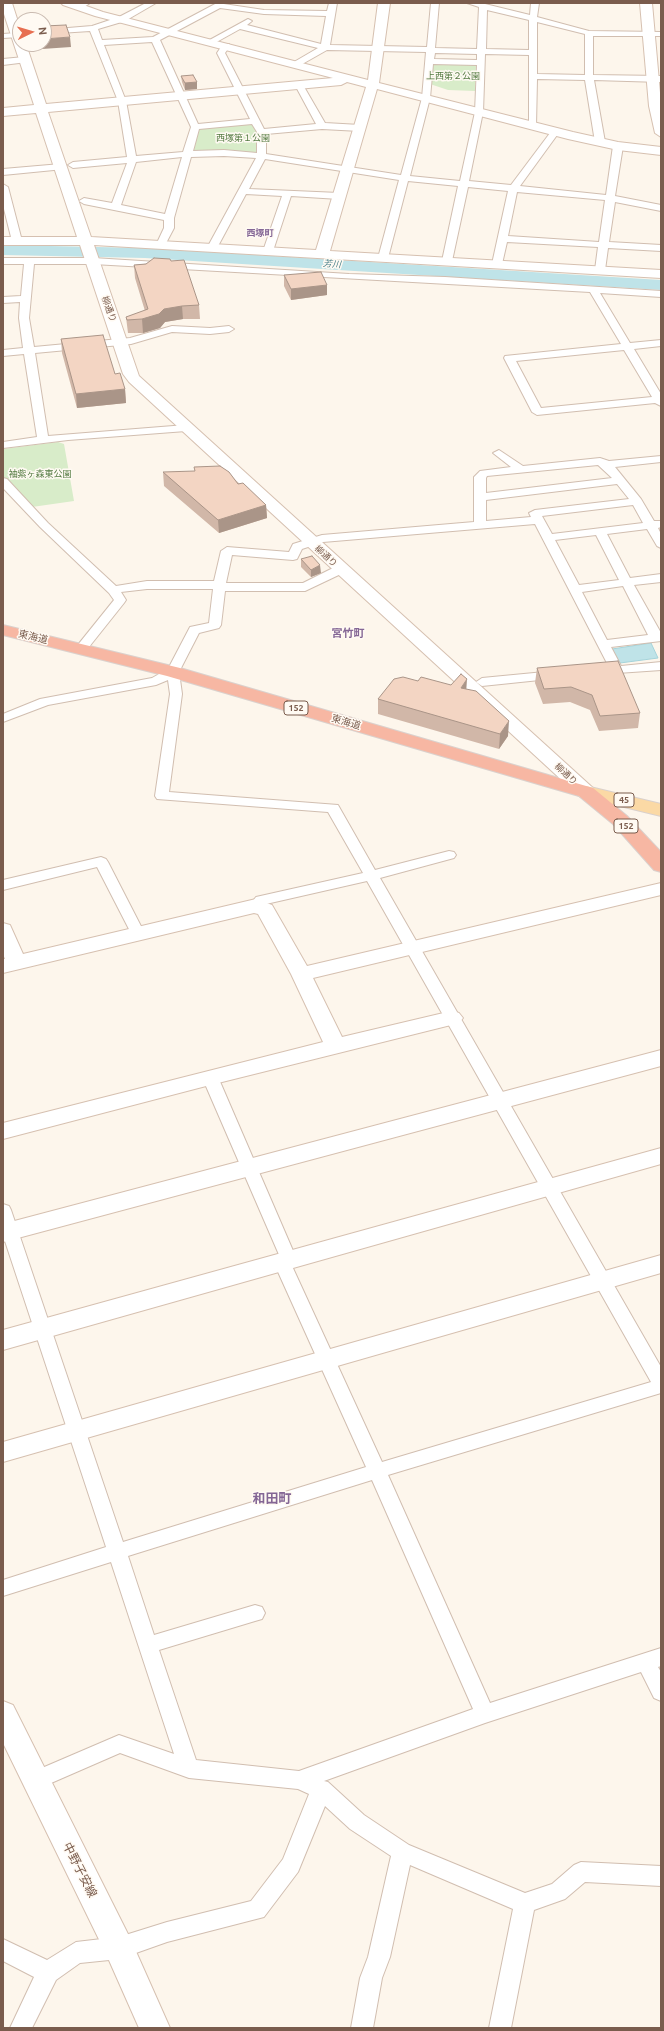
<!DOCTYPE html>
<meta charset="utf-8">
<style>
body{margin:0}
#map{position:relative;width:664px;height:2031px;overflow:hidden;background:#fdf6ec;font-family:Ubuntu,sans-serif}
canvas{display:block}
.frame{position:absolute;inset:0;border:4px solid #7a5c4d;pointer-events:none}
.north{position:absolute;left:12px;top:12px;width:40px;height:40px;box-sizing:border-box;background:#fffaf3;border:1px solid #cabbb1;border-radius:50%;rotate:85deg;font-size:11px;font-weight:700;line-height:16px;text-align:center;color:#7a5c4d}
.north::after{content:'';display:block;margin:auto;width:14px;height:18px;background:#e76f51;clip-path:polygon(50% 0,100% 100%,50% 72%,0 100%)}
</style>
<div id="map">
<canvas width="664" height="2031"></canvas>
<div class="frame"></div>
<div class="north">N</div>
</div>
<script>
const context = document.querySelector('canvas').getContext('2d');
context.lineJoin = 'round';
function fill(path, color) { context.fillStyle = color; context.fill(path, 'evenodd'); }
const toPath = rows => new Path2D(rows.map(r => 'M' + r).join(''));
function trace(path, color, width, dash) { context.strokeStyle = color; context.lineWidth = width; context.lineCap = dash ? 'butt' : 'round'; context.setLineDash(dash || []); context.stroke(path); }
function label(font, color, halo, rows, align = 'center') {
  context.font = font + ' Ubuntu,"Noto Sans JP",sans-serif'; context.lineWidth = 3; context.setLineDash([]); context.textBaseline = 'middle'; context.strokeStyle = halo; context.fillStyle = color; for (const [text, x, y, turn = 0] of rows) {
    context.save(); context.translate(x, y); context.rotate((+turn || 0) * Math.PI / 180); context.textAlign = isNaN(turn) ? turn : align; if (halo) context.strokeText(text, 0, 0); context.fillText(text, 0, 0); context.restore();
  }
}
const green = toPath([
 [430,63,476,64,475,91,448,90,430,84],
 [253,124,258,132,259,153,192,152,197,130,200,129],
 [58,442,64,444,74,501,32,507,3,476,3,449]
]);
const water = toPath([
 [651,643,658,658,620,663,612,649,651,643]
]);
const river = toPath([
 [3,245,145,248,661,280,661,290,145,258,3,255,3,245]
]);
const street = toPath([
 [80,3,90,3,81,9,75,9,75,5,80,3],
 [146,3,156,3,125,21,98,29,102,40,153,37,217,3,264,10,327,11,329,3,337,3,330,45,427,47,431,3,439,3,435,48,477,49,479,7,467,3,481,3,530,15,531,3,539,3,537,17,589,31,661,32,661,36,593,36,593,75,661,76,661,82,594,80,605,142,600,145,595,142,585,80,537,79,536,126,535,128,529,128,529,55,485,54,483,112,469,181,511,185,553,129,556,128,560,131,520,186,606,195,613,146,615,144,621,144,623,146,615,196,661,205,661,211,615,202,609,242,661,245,661,251,608,248,605,270,600,273,595,270,598,247,507,242,502,264,500,266,494,266,492,264,508,191,468,187,452,261,447,264,444,263,442,261,458,186,408,181,388,258,383,261,378,258,399,180,265,159,249,189,339,193,344,196,339,199,291,196,273,251,268,254,263,251,282,196,246,194,217,248,212,251,207,248,256,158,224,156,191,157,174,218,174,228,164,247,158,247,156,245,164,228,164,220,84,204,79,201,84,198,112,203,127,163,73,168,68,165,73,162,127,157,118,101,90,31,44,34,44,30,92,26,119,17,146,3],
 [220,8,264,14,326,16,321,44,247,25,252,21,248,19,206,42,210,45,213,44,240,29,318,48,294,62,294,66,297,67,327,50,426,52,422,98,401,175,266,154,266,134,322,129,360,131,364,128,360,125,325,123,303,85,299,82,295,85,316,124,264,129,225,53,230,46,229,44,223,44,217,53,250,119,198,124,160,40,220,8],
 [487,10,529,20,529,50,486,49,487,10],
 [537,22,585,34,585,75,537,74,537,22],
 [152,42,191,127,183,152,136,156,126,101,104,45,152,42],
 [435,53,477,54,477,60,434,59,435,53],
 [433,64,477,65,475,112,460,181,410,176,430,98,433,64],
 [252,124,257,132,257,153,224,150,193,151,199,129,252,124],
 [182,157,165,214,121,205,136,162,182,157],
 [517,192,605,200,599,242,508,236,517,192],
 [16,33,19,33,19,37,3,38,3,34,16,33],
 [24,57,27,58,27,62,3,65,3,59,24,57],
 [61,164,66,167,64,169,3,175,3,169,61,164],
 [3,184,8,187,22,241,20,243,17,244,12,241,3,205,3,184],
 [3,258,93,258,349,274,445,277,661,291,661,297,600,293,630,343,661,340,661,346,634,349,661,394,661,406,655,403,537,415,532,412,504,358,505,356,621,344,590,292,93,264,34,264,29,318,34,347,130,338,172,326,210,328,229,326,234,329,229,332,210,334,172,332,131,344,35,353,48,436,186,425,191,428,186,431,68,440,3,448,3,442,37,437,24,354,3,356,3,350,23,348,19,318,20,302,3,303,3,297,21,296,24,264,3,264,3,258],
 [624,350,652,397,541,408,516,361,624,350],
 [499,450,523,466,600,458,609,461,661,456,661,462,615,467,641,499,654,521,661,521,661,527,658,528,661,534,661,548,657,546,647,529,607,534,630,578,661,574,661,582,634,585,661,633,661,641,611,647,621,666,661,662,661,670,603,674,601,671,603,668,609,667,535,524,323,542,302,549,297,559,293,560,232,555,226,583,303,583,337,566,341,565,347,569,345,572,305,591,225,591,221,625,219,628,199,633,179,672,182,694,169,792,338,805,375,870,449,851,454,852,456,855,454,858,380,878,661,1367,661,1393,388,1475,490,1703,661,1648,661,1666,658,1667,661,1672,661,1701,654,1698,641,1672,485,1723,324,1781,328,1782,364,1815,409,1845,525,1893,552,1884,574,1865,581,1862,661,1866,661,1886,585,1882,565,1899,534,1910,511,2028,489,2028,513,1909,410,1865,390,1957,382,1978,373,2028,351,2028,360,1978,368,1957,391,1856,350,1829,325,1806,298,1872,264,1917,167,1942,119,1959,80,1963,56,1980,32,2028,10,2028,34,1977,3,1961,3,1939,47,1960,76,1942,119,1937,167,1922,251,1901,283,1859,309,1794,298,1789,189,1778,120,1753,35,1790,28,1788,25,1781,28,1774,119,1735,174,1754,111,1562,3,1596,3,1580,106,1547,3,1235,3,1204,9,1206,11,1210,123,1542,366,1467,274,1263,276,1258,280,1257,202,1077,205,1073,210,1071,215,1073,218,1077,297,1260,295,1265,292,1266,382,1462,651,1382,367,881,266,904,261,909,256,911,251,909,249,906,256,897,363,873,328,812,157,799,155,796,170,694,168,680,156,685,48,705,3,722,3,714,40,699,152,678,168,669,190,627,209,623,213,589,147,589,121,592,126,600,124,603,85,652,77,652,75,649,77,646,114,600,109,593,40,527,3,488,3,478,7,479,48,523,116,586,147,581,214,581,221,551,227,547,289,552,293,544,322,535,474,522,474,477,480,471,511,467,493,453,499,450],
 [598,465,612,478,486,493,486,478,487,476,598,465],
 [617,484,629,499,535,510,529,513,531,517,486,521,486,500,617,484],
 [633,505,643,523,552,534,542,516,633,505],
 [596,535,619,580,579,585,555,540,596,535],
 [623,586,648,635,607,640,582,592,623,586],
 [372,1480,473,1709,299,1771,196,1760,159,1650,255,1621,262,1619,265,1613,262,1607,255,1605,154,1635,128,1556,372,1480],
 [555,671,561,675,559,678,482,686,476,682,482,678,555,671],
 [101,857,106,859,108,862,145,934,143,937,133,937,97,867,3,890,3,880,101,857]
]);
const secondary = toPath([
 [3,3,12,3,20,28,20,44,26,44,46,104,333,78,95,16,63,5,61,3,78,3,103,12,368,80,378,3,390,3,379,83,573,132,618,142,661,147,661,155,618,150,568,139,377,89,330,251,661,270,661,278,94,245,139,376,593,788,595,792,593,796,586,798,579,796,129,382,123,374,80,245,3,245,3,237,77,237,36,113,3,116,3,108,34,105,3,11,3,3],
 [347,82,366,87,316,250,91,237,48,112,341,85,347,82],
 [640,3,652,3,661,104,661,137,655,133,649,106,640,3],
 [661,883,661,895,313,978,342,1037,452,1011,459,1013,463,1018,459,1023,210,1085,3,1139,3,1123,323,1042,291,974,258,914,254,913,3,973,3,959,5,959,3,954,3,923,10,925,23,954,256,899,272,905,307,966,661,883],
 [661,1050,661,1066,3,1242,3,1224,661,1050],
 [661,1148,661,1164,3,1350,3,1330,661,1148],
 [661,1255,661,1273,3,1462,3,1442,661,1255],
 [3,1701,13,1705,130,1938,170,2028,139,2028,108,1958,3,1743,3,1701]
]);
const primary = toPath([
 [586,786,661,804,661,816,579,796,576,792,579,788,586,786]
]);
const highway = toPath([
 [3,625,180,668,593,788,627,816,661,852,661,872,654,870,613,824,579,796,167,676,3,635,3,625]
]);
const wall = toPath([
 [181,76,197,82,197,89,185,90,182,82],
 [171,261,199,305,200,319,183,319,165,322,160,328,143,333,128,333,126,317,145,311,135,278,134,265],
 [284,275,327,285,327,295,291,300,284,286],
 [61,339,115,374,125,389,126,403,77,408,62,353],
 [163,472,266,505,267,518,219,533,164,486],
 [301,559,321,573,311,577,301,567],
 [537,668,640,713,638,728,599,731,590,710,570,702,543,704,535,683],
 [418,681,466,689,508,736,499,749,378,714,378,699]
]);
const shadedWall = toPath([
 [70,37,71,47,42,49,42,44,44,44,44,39],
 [197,82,197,89,185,90,185,83],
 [327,285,327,295,291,300,291,289],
 [182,306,183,319,165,322,160,328,143,333,142,319,164,309],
 [125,389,126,403,77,408,76,394],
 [266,505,267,518,219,533,218,520],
 [320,565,321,573,311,577,311,570],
 [467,679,466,694,461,688],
 [509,721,508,736,499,749,500,734]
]);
const building = toPath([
 [66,25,70,37,44,39,44,26,66,25],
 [193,75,197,82,185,83,181,76,193,75],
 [154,258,170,259,171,261,184,260,199,305,182,306,164,309,159,314,142,319,127,320,126,317,148,309,134,265,146,264,154,258],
 [321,272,327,285,291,289,284,275,321,272],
 [103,335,115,374,120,373,125,389,76,394,61,339,103,335],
 [220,466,229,472,238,484,243,483,266,505,218,520,163,472,195,471,194,467,220,466],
 [312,556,320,565,311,570,301,559,312,556],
 [618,661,640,713,600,716,592,695,571,687,544,689,537,668,618,661],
 [461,674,467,679,461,688,476,691,509,721,500,734,378,699,394,679,403,677,418,681,421,677,451,685,461,674]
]);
const farParknames = [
 ["上西第２公園",453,76],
 ["西塚第１公園",243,138],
 ["袖紫ヶ森東公園",40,474]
];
const farNeighbourhoodnames = [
 ["西塚町",260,233]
];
const farWaternames = [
 ["芳川",332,264,4]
];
const farStreetnames = [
 ["柳通り",109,309,71],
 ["柳通り",326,556,42],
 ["柳通り",566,774,43]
];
const shields = [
 [296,708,24],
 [624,800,20],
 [626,826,24]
];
const shieldNames = [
 ["152",296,708],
 ["45",624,800],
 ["152",626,826]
];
const streetNames = [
 ["東海道",33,637,13],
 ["東海道",346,722,16]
];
const neighbourhoodNames = [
 ["宮竹町",348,633]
];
const nearStreetnames = [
 ["中野子安線",80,1870,63]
];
const nearNeighbourhoodnames = [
 ["和田町",272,1499]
];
fill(green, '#d8ecc9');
fill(water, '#bfe3e8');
trace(water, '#a5d3da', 1);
fill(river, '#bfe3e8');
trace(street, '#d1beb0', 2);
trace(secondary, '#d6c0b0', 2);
trace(primary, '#dad1cd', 2);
trace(highway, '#dad1cd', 2);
fill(street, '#fff');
fill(secondary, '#fff');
fill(primary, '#fbd9a5');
fill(highway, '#f7b7a3');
fill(wall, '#d1b7a8');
fill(shadedWall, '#aa9588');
fill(building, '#f3d5c3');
trace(building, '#aa9588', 1);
label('9px', '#537a41', '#fffaf3', farParknames);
label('bold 9px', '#846695', '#fffaf3', farNeighbourhoodnames);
label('italic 9px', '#437c86', '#fffaf3', farWaternames);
label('9px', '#7a5c4d', '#fffaf3', farStreetnames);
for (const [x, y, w] of shields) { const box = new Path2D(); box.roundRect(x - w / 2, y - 7, w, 14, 3); context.fillStyle = '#fffaf3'; context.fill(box); trace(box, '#7a5c4d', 1); }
label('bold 9px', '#7a5c4d', null, shieldNames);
label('10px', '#7a5c4d', '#fffaf3', streetNames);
label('bold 11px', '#846695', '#fffaf3', neighbourhoodNames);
label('12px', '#7a5c4d', '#fffaf3', nearStreetnames);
label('bold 13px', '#846695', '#fffaf3', nearNeighbourhoodnames);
</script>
